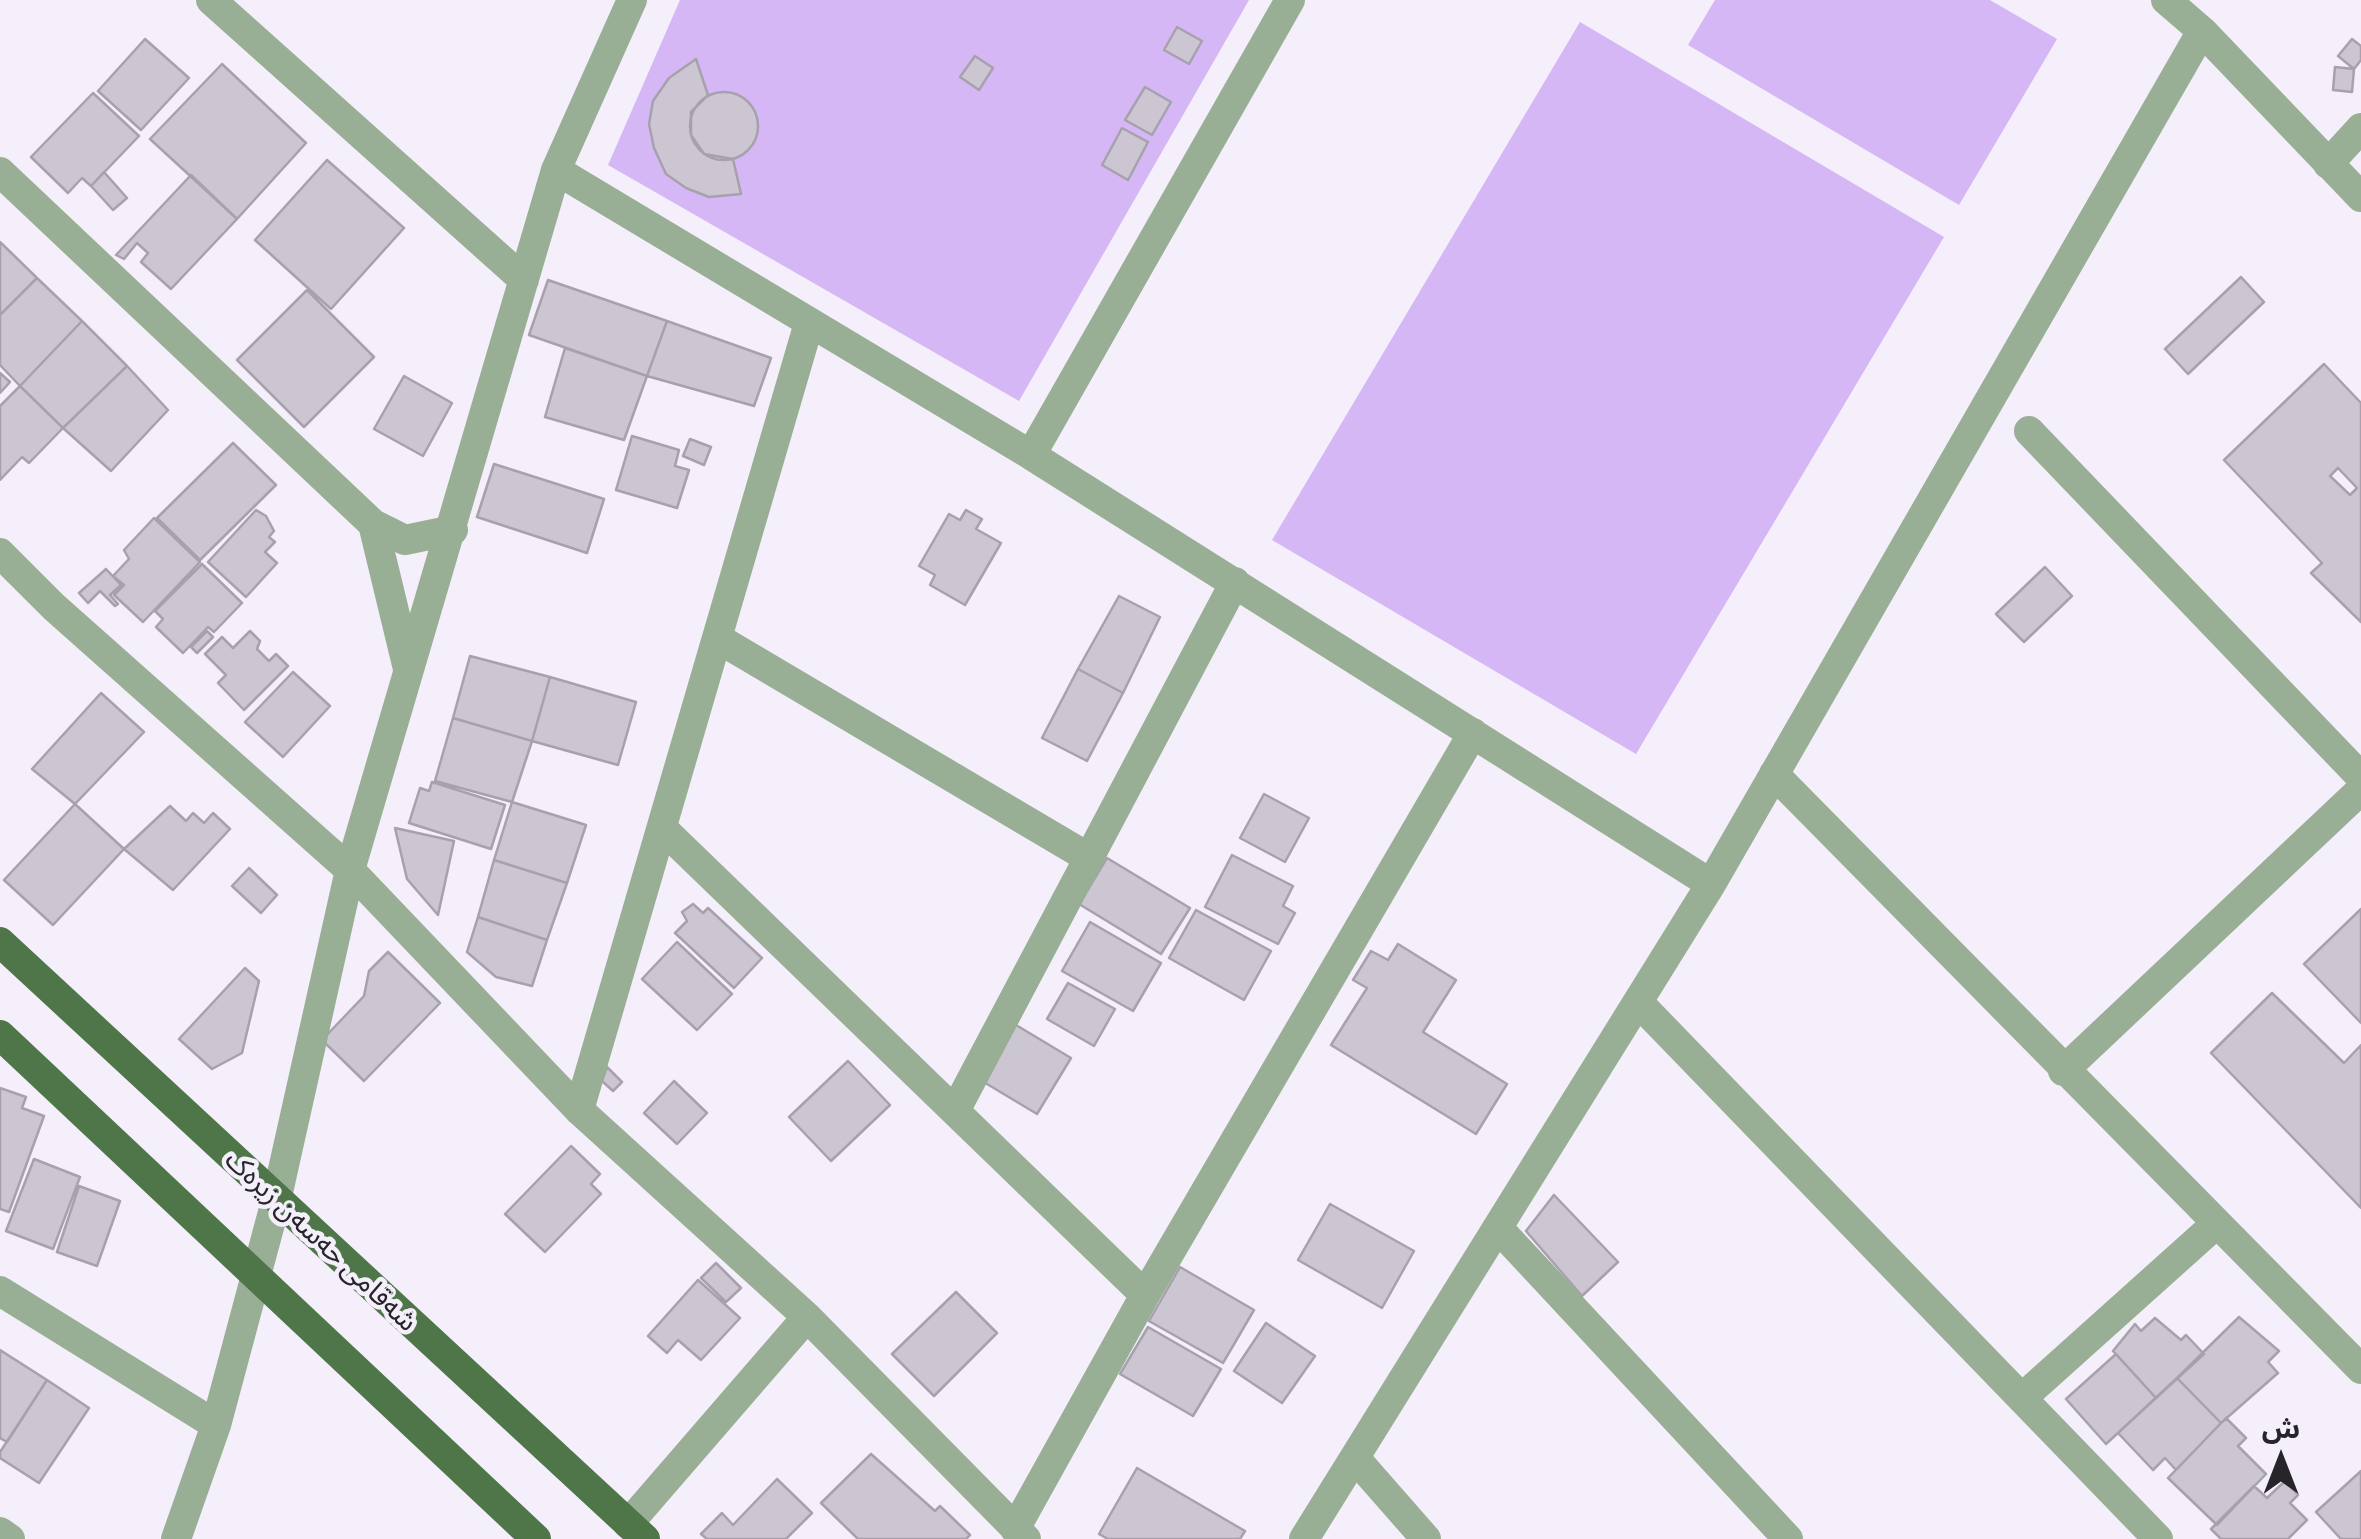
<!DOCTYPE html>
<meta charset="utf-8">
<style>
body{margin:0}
#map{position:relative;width:2361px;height:1539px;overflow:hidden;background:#f4effb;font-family:"Crimson Pro","Noto Sans Arabic",serif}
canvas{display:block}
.north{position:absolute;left:2231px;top:1409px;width:100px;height:100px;-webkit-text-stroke:8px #f4effb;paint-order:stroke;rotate:0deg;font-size:28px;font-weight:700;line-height:40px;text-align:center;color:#27252a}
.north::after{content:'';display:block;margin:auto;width:35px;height:45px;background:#27252a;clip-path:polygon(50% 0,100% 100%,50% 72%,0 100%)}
</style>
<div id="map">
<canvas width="2361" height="1539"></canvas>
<div class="north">ش</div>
</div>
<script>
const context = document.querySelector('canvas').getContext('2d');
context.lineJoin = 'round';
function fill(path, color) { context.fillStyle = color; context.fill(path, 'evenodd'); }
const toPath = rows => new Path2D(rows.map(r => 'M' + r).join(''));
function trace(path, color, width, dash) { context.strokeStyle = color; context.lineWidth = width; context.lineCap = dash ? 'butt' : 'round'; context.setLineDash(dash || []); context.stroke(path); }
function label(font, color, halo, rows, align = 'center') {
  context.font = font + ' "Crimson Pro","Noto Sans Arabic",serif'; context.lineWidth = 9; context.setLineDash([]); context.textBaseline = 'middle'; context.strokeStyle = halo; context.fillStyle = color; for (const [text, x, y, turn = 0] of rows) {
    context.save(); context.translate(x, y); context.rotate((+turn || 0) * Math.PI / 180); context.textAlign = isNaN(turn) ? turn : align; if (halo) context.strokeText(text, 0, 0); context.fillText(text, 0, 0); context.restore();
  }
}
const green = toPath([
 [680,0,1249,0,1019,401,608,165],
 [1715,0,1990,0,2057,39,1959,205,1688,45],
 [1580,22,1944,237,1636,754,1272,540]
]);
const building = toPath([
 [1177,27,1202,41,1189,64,1164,50,1177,27],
 [145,39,189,78,141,130,98,91,145,39],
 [2352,39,2361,46,2361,60,2354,69,2338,56,2352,39],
 [975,56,993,68,979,90,960,77,975,56],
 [696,59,708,95,691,112,691,135,704,154,733,159,741,194,709,197,686,188,666,174,654,148,649,124,653,101,669,78,696,59],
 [222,64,306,143,237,219,150,139,222,64],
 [2335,67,2354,69,2352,92,2333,90,2335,67],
 [1145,87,1171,102,1152,135,1125,120,1145,87],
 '690 126a34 34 0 1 1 68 0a34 34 0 1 1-68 0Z',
 [93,93,139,136,91,186,82,178,68,193,31,157,93,93],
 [1122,128,1148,142,1128,180,1102,165,1122,128],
 [327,160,404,228,331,309,255,240,327,160],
 [104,172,127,198,113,210,91,186,104,172],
 [191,175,237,219,171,289,141,262,148,253,137,243,124,259,116,255,191,175],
 [0,242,37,278,0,315,0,242],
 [2241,277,2264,302,2188,374,2165,349,2241,277],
 [37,278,82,321,20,386,0,365,0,315,37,278],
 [548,280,667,321,647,376,529,335,548,280],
 [307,290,374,357,304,427,237,360,307,290],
 [82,321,127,366,63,428,20,386,82,321],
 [667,321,771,358,754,406,647,376,667,321],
 [565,348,647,376,624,440,545,417,565,348],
 [2324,364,2361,403,2361,622,2311,573,2322,563,2224,460,2324,364],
 [2338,468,2357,488,2350,495,2330,476,2338,468],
 [127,366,168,410,111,471,63,428,127,366],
 [0,373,10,382,0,393,0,373],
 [404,376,452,403,423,456,374,429,404,376],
 [20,386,63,428,29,463,22,457,0,480,0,406,20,386],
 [632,436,679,450,675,466,689,470,677,508,616,490,632,436],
 [690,439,711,447,704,465,683,456,690,439],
 [233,443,276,485,200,560,157,518,233,443],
 [494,464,604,499,587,553,477,517,494,464],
 [256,510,266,516,274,531,269,537,275,542,265,552,277,563,246,597,208,562,256,510],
 [966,510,982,519,976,529,1001,543,965,605,930,585,935,575,919,566,949,514,960,520,966,510],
 [154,518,200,562,143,622,114,595,124,585,113,576,129,559,124,550,154,518],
 [202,564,242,603,214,632,208,627,183,653,156,627,163,619,155,611,202,564],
 [2045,567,2072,596,2024,642,1996,614,2045,567],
 [106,569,121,585,110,595,118,604,115,606,100,591,88,603,79,593,106,569],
 [1119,596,1160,617,1123,693,1078,669,1119,596],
 [207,631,213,637,197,653,191,647,207,631],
 [250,631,260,641,257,649,269,661,276,654,288,666,244,710,218,683,226,675,205,654,222,637,233,648,250,631],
 [470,656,550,677,532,741,453,718,470,656],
 [1078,669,1123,693,1087,761,1042,738,1078,669],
 [293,672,330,706,283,757,245,722,293,672],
 [550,677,636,702,618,765,532,741,550,677],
 [101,693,144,732,75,804,32,769,101,693],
 [453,718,532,741,512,802,435,781,453,718],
 [432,782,505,805,491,849,409,823,420,788,429,791,432,782],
 [1264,794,1309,818,1285,862,1240,838,1264,794],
 [512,802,586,825,567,883,494,860,512,802],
 [75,804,124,849,53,925,4,880,75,804],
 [170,806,186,821,193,813,204,823,213,813,230,829,173,890,124,849,170,806],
 [395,828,454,841,438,915,407,879,395,828],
 [1232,855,1293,886,1283,906,1295,913,1278,944,1205,907,1232,855],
 [1107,858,1190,908,1161,954,1079,904,1107,858],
 [494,860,567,883,547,940,478,917,494,860],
 [249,868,277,895,261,913,232,886,249,868],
 [693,904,703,913,708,908,762,958,734,988,675,933,687,921,682,912,693,904],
 [2361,909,2361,1023,2304,964,2361,909],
 [1196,910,1271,951,1244,1000,1169,958,1196,910],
 [478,917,547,940,532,986,496,977,467,952,478,917],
 [1090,922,1161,963,1133,1011,1062,971,1090,922],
 [677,942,732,994,697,1030,642,979,677,942],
 [1398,944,1456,980,1423,1032,1507,1084,1476,1134,1331,1045,1367,988,1353,980,1371,951,1388,960,1398,944],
 [388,952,440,1003,364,1081,322,1040,364,996,369,971,388,952],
 [245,968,259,981,242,1053,212,1069,179,1039,245,968],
 [1068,983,1115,1009,1094,1046,1047,1019,1068,983],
 [2272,993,2344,1063,2361,1045,2361,1208,2211,1053,2272,993],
 [1011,1022,1071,1058,1037,1114,977,1078,1011,1022],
 [848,1061,890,1105,831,1161,789,1117,848,1061],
 [607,1067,622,1082,613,1091,602,1081,607,1067],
 [674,1081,707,1113,677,1144,644,1113,674,1081],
 [0,1088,26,1097,22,1108,44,1116,9,1212,0,1209,0,1088],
 [571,1146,600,1174,591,1184,601,1194,545,1252,505,1214,571,1146],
 [34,1159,80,1177,53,1249,6,1231,34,1159],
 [79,1186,120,1201,97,1266,57,1252,79,1186],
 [1554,1195,1618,1262,1582,1296,1526,1231,1554,1195],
 [1330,1204,1414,1251,1382,1308,1298,1260,1330,1204],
 [716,1263,741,1288,726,1302,701,1278,716,1263],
 [1180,1267,1254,1310,1223,1363,1149,1321,1180,1267],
 [698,1280,740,1318,701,1360,678,1340,667,1353,648,1336,698,1280],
 [956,1292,997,1333,934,1396,892,1354,956,1292],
 [2239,1317,2279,1351,2268,1362,2278,1373,2221,1423,2177,1378,2239,1317],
 [2155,1318,2181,1340,2186,1335,2204,1354,2156,1398,2113,1351,2135,1324,2141,1331,2155,1318],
 [1266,1323,1315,1356,1282,1403,1234,1371,1266,1323],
 [1148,1327,1221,1369,1193,1416,1120,1374,1148,1327],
 [0,1350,47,1380,7,1442,0,1438,0,1350],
 [2116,1354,2156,1398,2106,1444,2066,1399,2116,1354],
 [2177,1378,2221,1423,2176,1470,2165,1458,2153,1470,2118,1433,2177,1378],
 [47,1380,89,1408,39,1483,0,1458,0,1452,47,1380],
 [2226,1418,2246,1438,2238,1446,2266,1474,2217,1525,2168,1478,2226,1418],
 [871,1454,935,1511,940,1506,970,1535,966,1539,858,1539,821,1503,871,1454],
 [1137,1468,1245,1531,1240,1539,1108,1539,1099,1534,1137,1468],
 [2361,1471,2361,1539,2341,1539,2316,1512,2361,1471],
 [777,1479,812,1513,786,1539,707,1539,701,1534,722,1513,733,1525,777,1479],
 [2285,1481,2298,1495,2290,1503,2307,1520,2288,1539,2221,1539,2211,1529,2254,1486,2267,1498,2285,1481]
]);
const minor = toPath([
 [211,0,524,280],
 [2166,0,2202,31,2361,197],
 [2328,164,2361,128],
 [556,170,1031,455,1711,884],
 [0,172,373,524,408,669],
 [2029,431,2361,777],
 [1031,455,1290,0],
 [373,524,405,540,453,530],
 [0,553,54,607,350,870,579,1110,807,1317,1026,1539],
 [717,638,1089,858],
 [1774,774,2361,1369],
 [662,828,1145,1295],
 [1638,1002,2158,1539],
 [2063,1071,2361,790],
 [956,1109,1235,582],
 [579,1110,809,323],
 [1498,1228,1788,1539],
 [0,1291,216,1425],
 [2022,1398,2216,1224],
 [1355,1458,1426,1539],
 [628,1524,807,1317],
 [1015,1529,1145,1295,1473,733],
 [0,1532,10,1539],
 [176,1539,216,1425,276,1201,350,870,556,170,632,0],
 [1304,1539,1711,884,2202,31]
]);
const major = toPath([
 [0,942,645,1539],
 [0,1035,536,1539]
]);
const streetNames = [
 ["شەقامی حەسەن زیرەک",321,1241,43]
];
fill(green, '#d5b7f6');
fill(building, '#ccc6d2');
trace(building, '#a6a1ac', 2.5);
trace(minor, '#98af95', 30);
trace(major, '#4e7648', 30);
label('28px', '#27252a', '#f4effb', streetNames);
</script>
